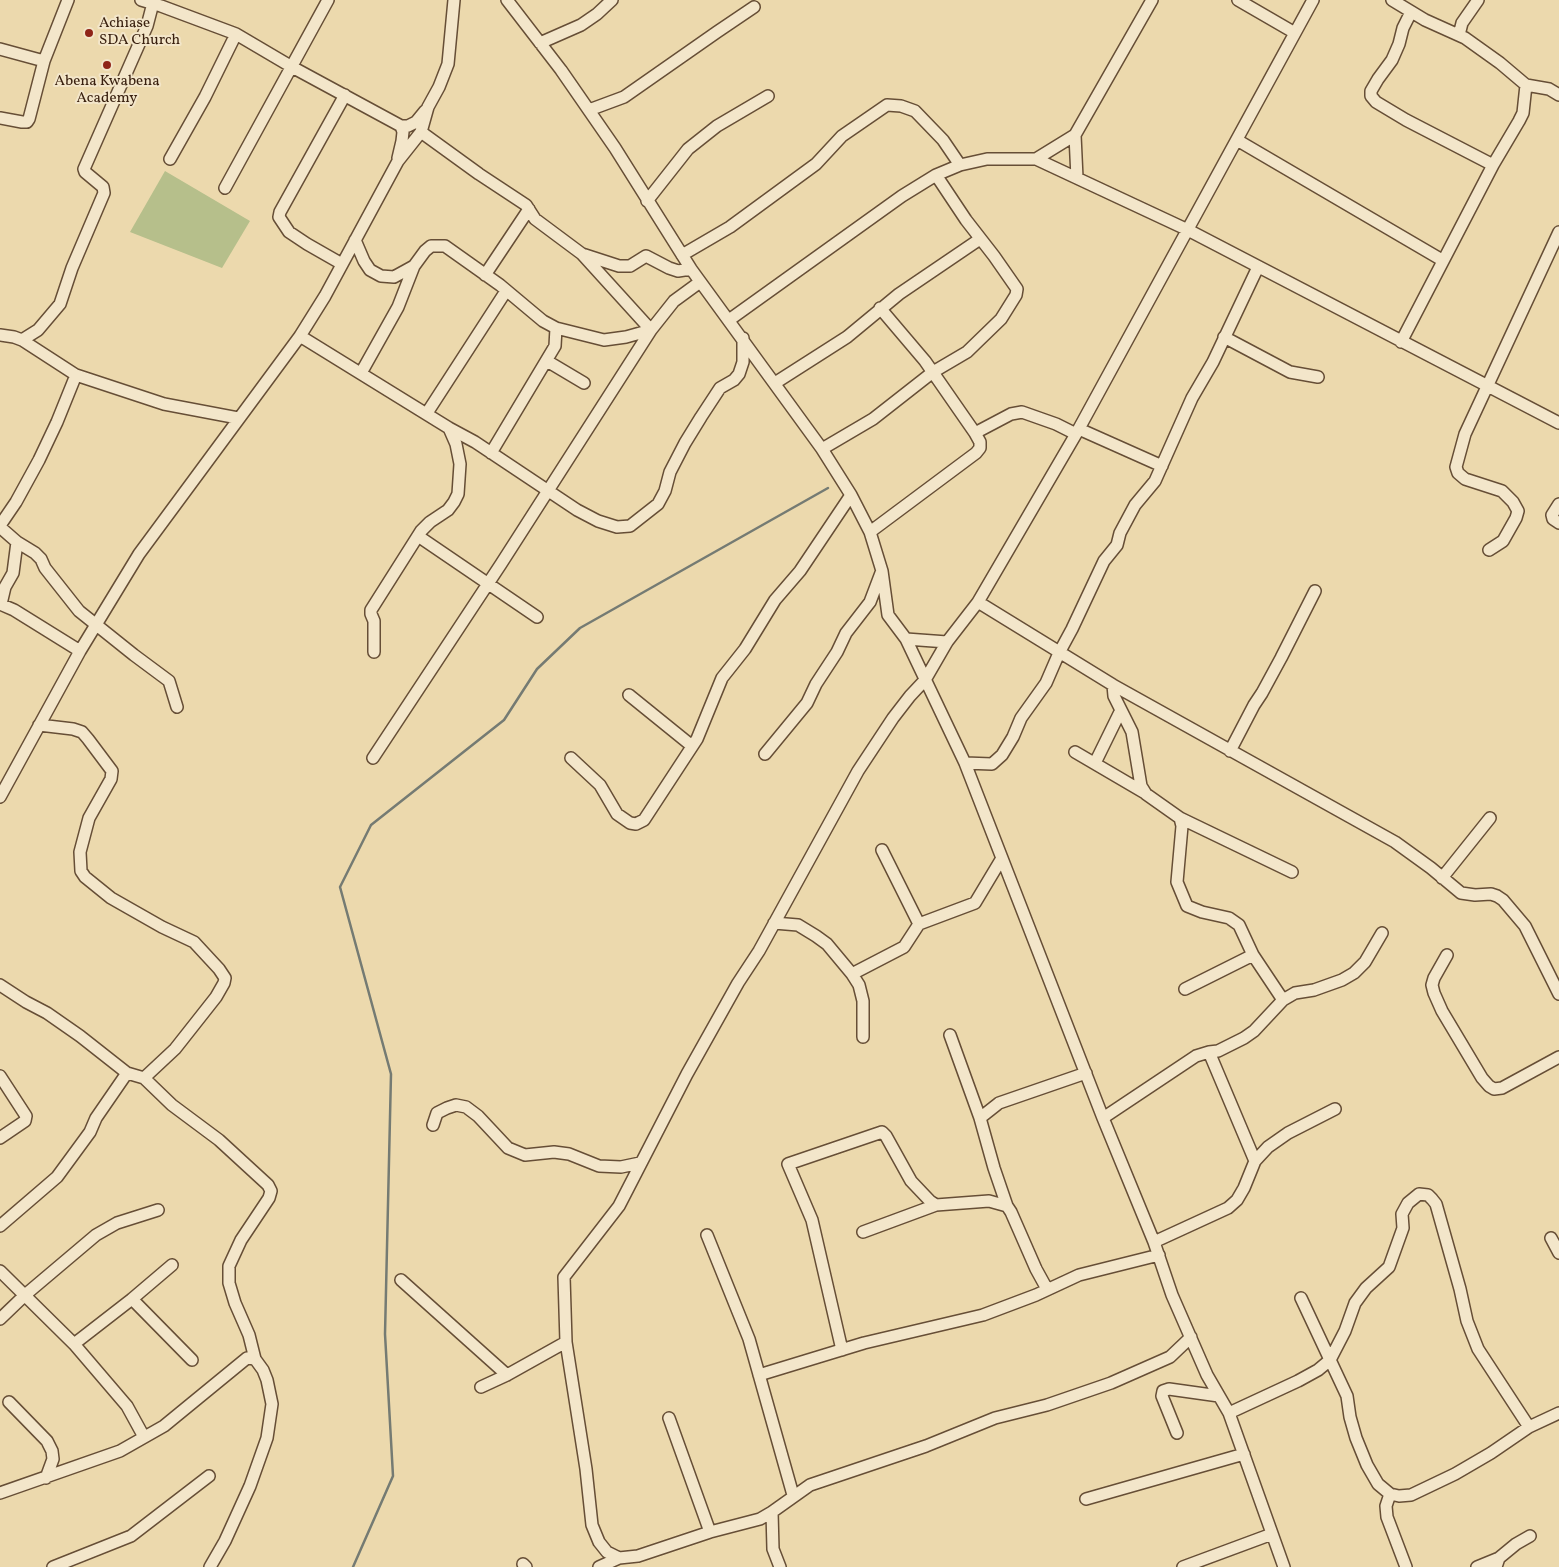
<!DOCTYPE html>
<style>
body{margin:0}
canvas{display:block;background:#ecd9ad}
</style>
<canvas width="1559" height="1567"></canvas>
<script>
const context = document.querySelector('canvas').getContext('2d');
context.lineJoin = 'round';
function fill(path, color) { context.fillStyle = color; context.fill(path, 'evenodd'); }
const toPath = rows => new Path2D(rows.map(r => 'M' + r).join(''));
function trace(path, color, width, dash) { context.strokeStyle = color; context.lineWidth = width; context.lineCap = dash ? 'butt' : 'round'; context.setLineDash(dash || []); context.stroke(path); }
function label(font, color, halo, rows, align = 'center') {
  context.font = font + ' Vollkorn,serif'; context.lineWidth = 4; context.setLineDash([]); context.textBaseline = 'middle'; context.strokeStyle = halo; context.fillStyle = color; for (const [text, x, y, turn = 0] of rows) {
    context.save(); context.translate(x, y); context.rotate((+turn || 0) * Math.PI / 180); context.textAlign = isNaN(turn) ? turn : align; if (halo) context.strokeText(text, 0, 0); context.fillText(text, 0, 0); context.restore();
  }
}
const green = toPath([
 [165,171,250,221,222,268,130,232]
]);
const stream = toPath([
 [353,1567,393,1476,385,1334,391,1074,340,887,371,825,504,720,537,669,580,628,828,488]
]);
const minor = toPath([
 [141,0,161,6,236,34,292,67,401,126,408,126,416,122,425,111],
 [507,0,561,70,615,148,691,269,822,449,851,495,870,532,882,571,888,615,906,639,965,763,1103,1118,1154,1242,1172,1295,1207,1375,1229,1413,1284,1567],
 [1238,0,1295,33],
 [1392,0,1425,20,1465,38,1500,63,1526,85,1549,89,1559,95],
 [1411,12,1403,28,1399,44,1392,60,1378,79,1371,91,1371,96,1376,102,1406,120,1493,165],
 [1459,35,1462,23,1478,0],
 [540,43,581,25,597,14,612,0],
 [0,49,44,61],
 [589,110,624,97,717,32,754,7],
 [0,118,22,122,27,122,29,119,44,61,68,0],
 [421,132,479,174,526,205,535,219,582,254,619,266,630,266,646,256,669,268,678,271,691,269],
 [1075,135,1077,178],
 [1237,140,1442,260],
 [398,158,402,141,403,132,401,126],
 [170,159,205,97,236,34],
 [1036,159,1075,135,1152,0],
 [225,188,328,0],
 [647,201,688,149,717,126,768,96],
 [355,240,364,261,370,270,381,276,394,277,414,266],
 [682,255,730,227,816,164,842,136,887,105,901,106,915,111,943,140,960,165],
 [342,264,307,244,289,232,279,217,280,212,345,95],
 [485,275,529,209],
 [729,320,902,196,936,175,960,165,987,159,1036,159,1188,230,1559,423],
 [0,335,14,337,22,340,76,375,164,404,238,418],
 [300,336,449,428,475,442,577,510,598,521,617,527,630,526,658,504,665,491,670,472,685,443,701,417,720,388,734,380,739,374,743,362,743,338],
 [1224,337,1290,372,1318,377],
 [22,340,38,330,60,304,72,268,104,193,103,187,85,172,84,169,147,26,153,3],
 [1401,342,1493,165,1519,121,1523,113,1526,85],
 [547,361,584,383],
 [361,373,398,307,414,266,425,251,431,246,445,246,500,285,543,321,556,328,604,340,626,337,651,330,674,301,700,282],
 [76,375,57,422,39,460,16,502,1,524,1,528,17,542,35,553,41,559,45,568,79,611,134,655,169,681,177,707],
 [775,383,847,337,899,294,980,239],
 [427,413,506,291],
 [1079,429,1162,466],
 [975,433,1011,414,1022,412,1056,424,1076,434],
 [822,449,873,419,933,372,967,352,1001,319,1016,295,1017,289,994,256,966,220,936,175],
 [491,453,555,346,556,328],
 [1559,504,1552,515,1553,519,1559,523],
 [870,532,976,453,980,448,980,442,975,433,925,361,880,308],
 [418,536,537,617],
 [1489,550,1503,541,1516,518,1518,511,1513,502,1502,491,1465,479,1458,473,1456,467,1465,434,1559,232],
 [978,602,1113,685,1395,842,1431,868,1461,893,1475,895,1491,894,1497,896,1503,900,1525,926,1559,994],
 [0,604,14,610,80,651],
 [1,604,5,587,13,573,17,542],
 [906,639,947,642],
 [374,652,374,621,371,614,371,610,421,531,430,522,448,510,454,502,458,494,460,464,456,444,449,428],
 [1113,685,1114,696,1132,732,1141,786,1146,794,1180,818,1182,826,1177,882,1187,906,1202,912,1229,918,1239,925,1253,955,1283,1000],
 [629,695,692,746],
 [39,725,73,729,82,732,88,739,112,771,111,779,89,818,80,852,81,871,85,877,111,898,162,927,194,942,219,969,225,978,224,983,216,997,175,1049,144,1078],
 [1230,751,1254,705,1262,693,1281,658,1315,591],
 [1075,752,1145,793],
 [765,754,807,703,816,684,837,652,846,633,870,602,881,573],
 [373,758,501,564,651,330,582,254],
 [571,758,600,785,617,814,630,823,636,824,644,820,697,739,722,678,745,649,775,600,800,571,851,495],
 [965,763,992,764,1002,755,1013,737,1021,718,1046,683,1059,653,1072,629,1104,561,1117,545,1120,533,1135,505,1155,481,1192,398,1213,362,1258,267],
 [1095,763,1121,710],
 [0,797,80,651,139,554,300,336,325,296,398,161,421,132,428,107,439,87,448,64,454,0],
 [1180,818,1292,872],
 [882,850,919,924],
 [1442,878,1490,818],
 [774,923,798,925,816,936,827,944,852,974,859,985,863,1001,863,1037],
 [1447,955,1434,978,1432,985,1434,993,1442,1011,1482,1078,1489,1086,1494,1089,1502,1088,1559,1057],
 [852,974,904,947,919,924,975,903,1002,858],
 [0,985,26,1002,47,1013,80,1036,127,1073,144,1078,172,1105,219,1140,268,1185,271,1191,269,1198,241,1240,229,1266,229,1283,235,1303,249,1335,255,1359],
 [1185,989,1253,955],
 [950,1035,980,1118],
 [1209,1052,1255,1161],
 [0,1076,26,1116,25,1121,0,1138],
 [1103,1118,1196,1056,1209,1052,1218,1051,1244,1038,1254,1031,1283,1000,1295,993,1314,990,1342,980,1354,973,1365,962,1382,933],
 [433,1125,437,1113,447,1108,456,1105,466,1107,478,1116,508,1148,525,1155,554,1152,569,1154,599,1166,621,1167,640,1163],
 [0,1226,57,1177,90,1132,96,1118,127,1073],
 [863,1232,936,1205,989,1201,1007,1206],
 [707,1235,749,1339,793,1495],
 [1551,1238,1559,1253],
 [1154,1242,1228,1208,1237,1200,1244,1188,1255,1161,1268,1147,1288,1133,1335,1109],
 [0,1271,74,1344,127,1406,144,1437],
 [401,1280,507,1375],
 [1047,1289,1036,1269,1011,1212,1007,1206,994,1168,980,1118,999,1103,1086,1073],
 [1301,1298,1347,1396,1350,1417,1356,1438,1367,1465,1378,1484,1390,1494,1399,1496,1411,1495,1455,1474,1491,1453,1529,1427,1559,1413],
 [132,1299,192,1360],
 [0,1319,25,1295,96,1235,117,1223,158,1210],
 [1191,1337,1170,1357,1111,1383,1047,1405,995,1418,926,1446,810,1485,772,1512,760,1519,710,1532,638,1556,619,1558,607,1552,599,1542,592,1525,586,1469,566,1342,564,1277,619,1206,687,1074,738,983,759,951,858,771,893,718,910,696,925,680,947,642,978,602,1076,434,1313,0],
 [74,1344,132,1299,172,1265],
 [842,1350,812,1220,788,1164,882,1132,886,1136,911,1181,930,1201,936,1205],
 [759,1375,864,1343,983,1315,1036,1295,1079,1275,1159,1255],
 [481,1387,507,1375,566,1342],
 [9,1402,47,1441,52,1451,53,1459,46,1478],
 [1229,1413,1298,1381,1318,1370,1330,1360,1345,1331,1355,1303,1366,1288,1389,1267,1403,1228,1402,1214,1408,1203,1419,1194,1428,1195,1432,1199,1436,1204,1460,1289,1467,1321,1478,1349,1529,1427],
 [669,1418,710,1532],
 [1177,1433,1162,1396,1163,1391,1169,1389,1219,1396],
 [0,1493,120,1451,164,1426,247,1358,255,1359,263,1370,267,1380,272,1404,267,1438,250,1486,225,1541,210,1567],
 [1390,1494,1386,1506,1387,1517,1406,1567],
 [1086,1499,1244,1454],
 [772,1512,773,1549,780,1567],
 [523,1564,526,1567],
 [53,1567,131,1536,209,1476],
 [599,1567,619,1558],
 [1183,1567,1272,1534],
 [1477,1567,1499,1558],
 [1496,1567,1499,1558,1516,1544,1530,1536]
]);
const markers = [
 [89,33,5,"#8f2418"],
 [107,65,5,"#8f2418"]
];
const poiNames = [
 ["Achiase",99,24],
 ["SDA Church",99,41],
 ["Abena Kwabena",107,82,"center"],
 ["Academy",107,99,"center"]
];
fill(green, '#b6bf8b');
trace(stream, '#757b73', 2.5);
trace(minor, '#664e36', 14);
trace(minor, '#f3e6ca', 11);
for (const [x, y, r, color] of markers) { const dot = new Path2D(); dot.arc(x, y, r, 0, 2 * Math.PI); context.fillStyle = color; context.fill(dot); trace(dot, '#f3e6ca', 2); }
label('15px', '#39200f', '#f3e6ca', poiNames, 'left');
</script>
